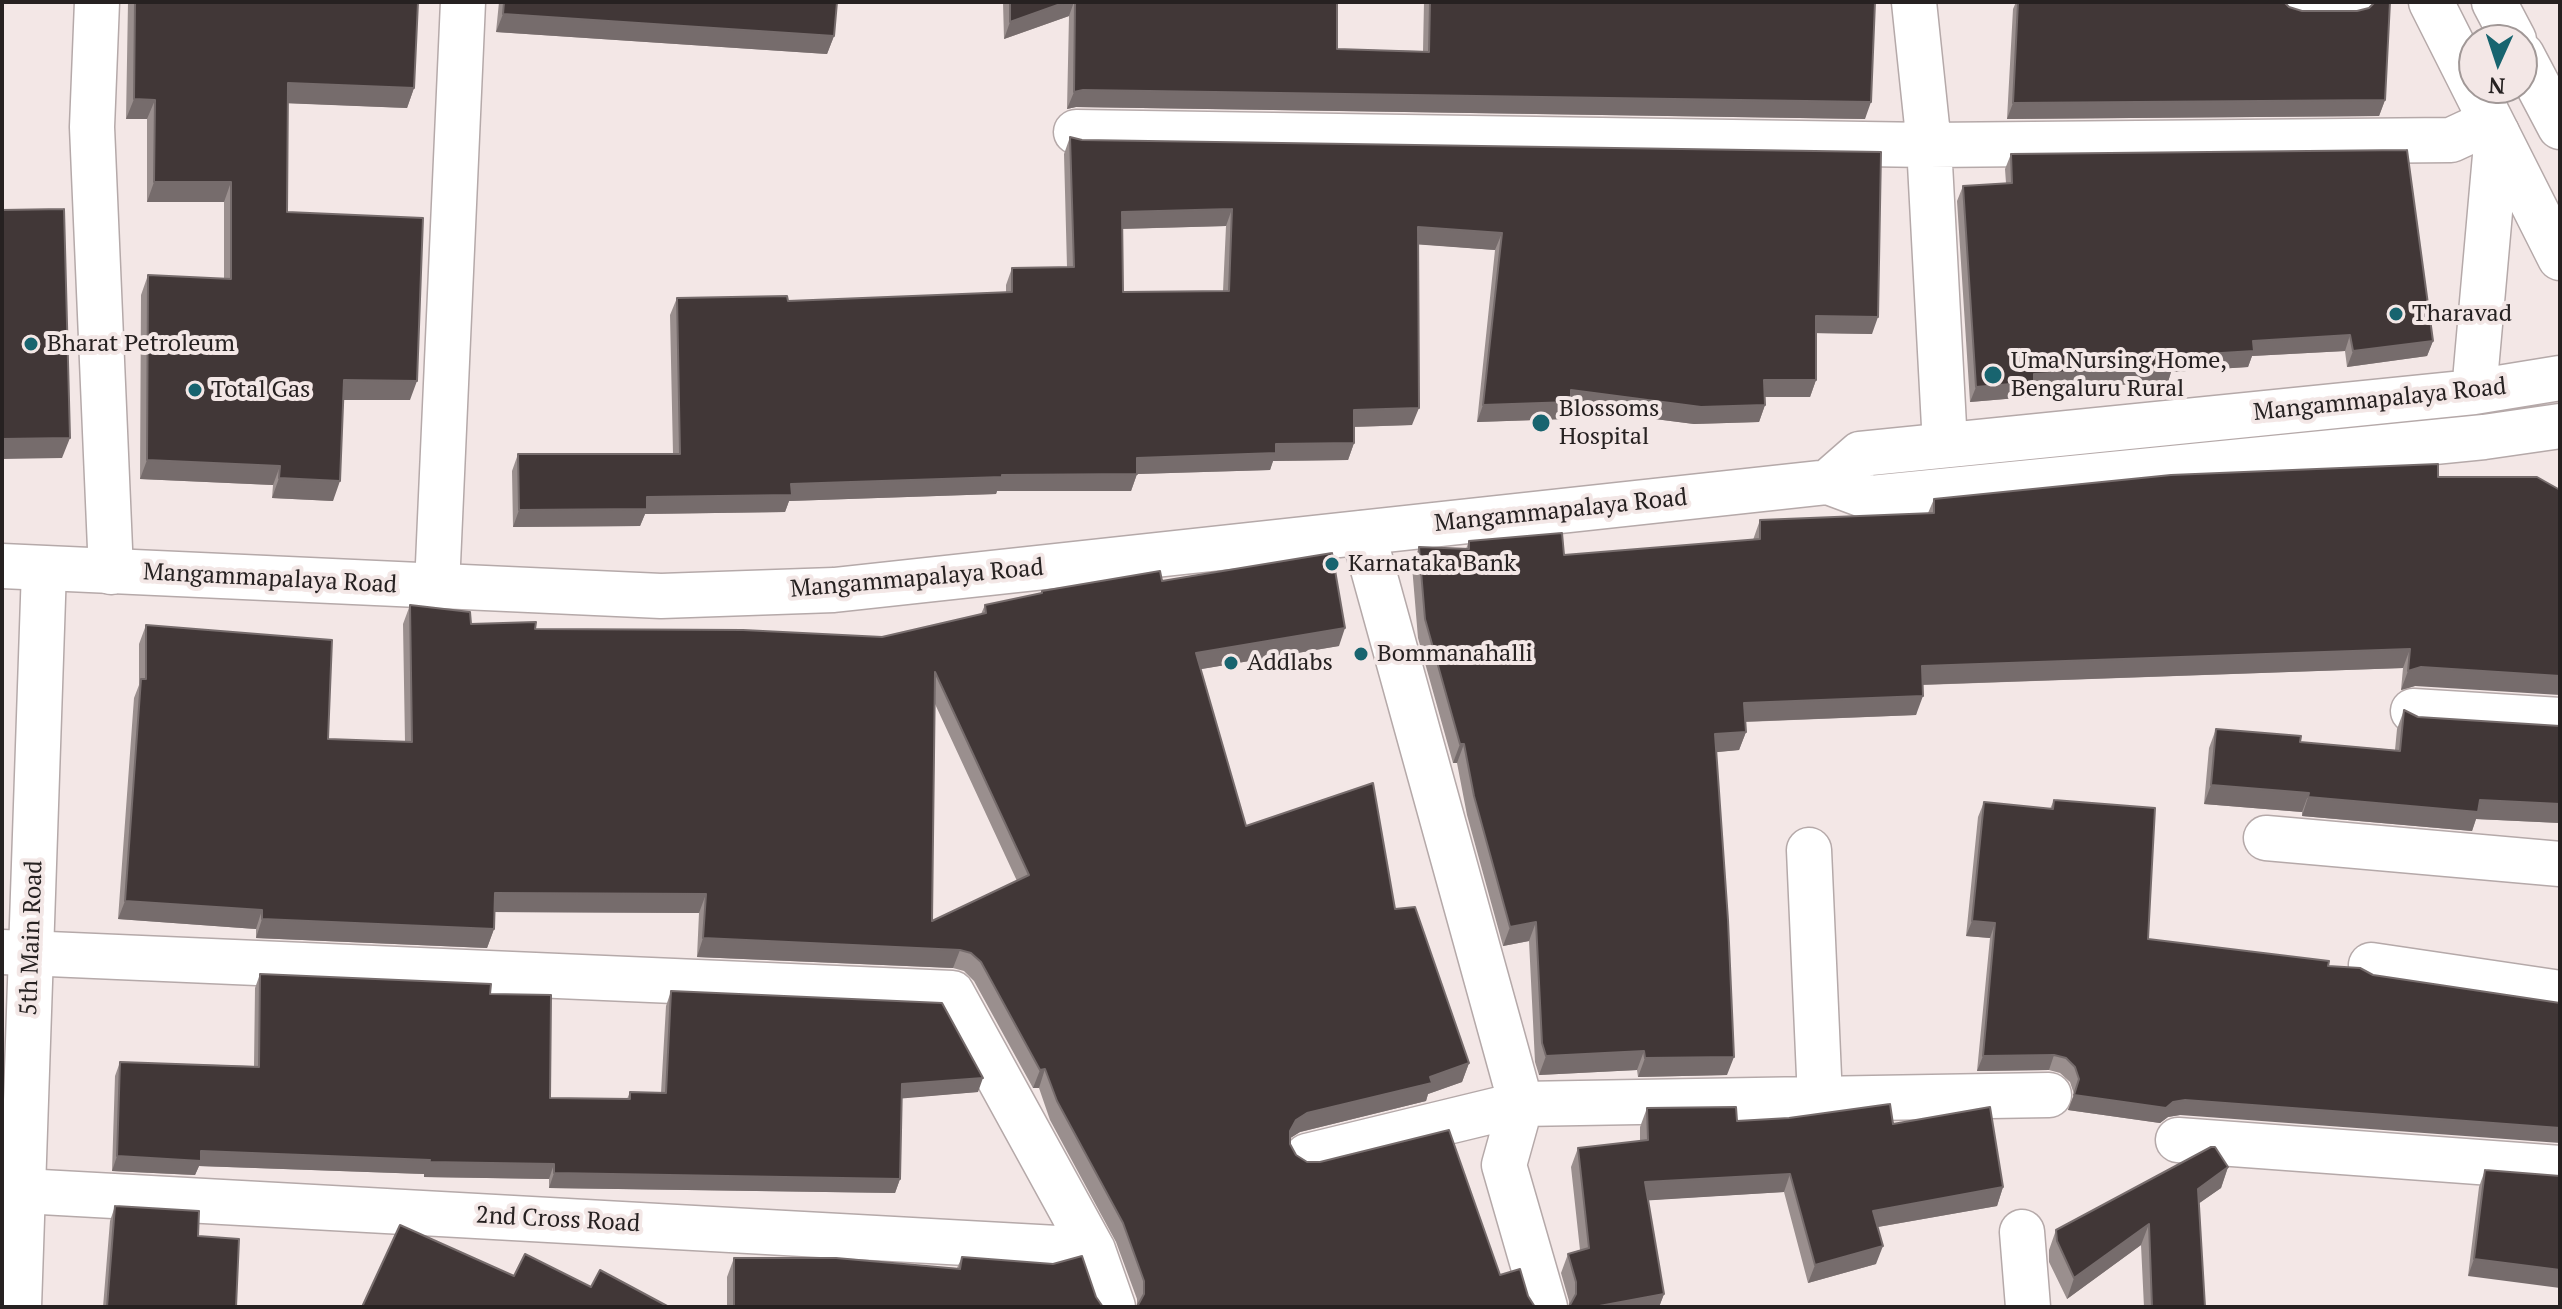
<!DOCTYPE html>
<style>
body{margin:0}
#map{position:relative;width:2562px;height:1309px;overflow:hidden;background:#f3e7e6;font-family:"PT Serif",serif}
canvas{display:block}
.frame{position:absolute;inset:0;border:4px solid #262121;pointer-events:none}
.north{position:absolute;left:2458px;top:24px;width:80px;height:80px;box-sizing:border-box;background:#f3e7e6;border:2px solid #a19897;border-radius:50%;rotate:183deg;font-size:22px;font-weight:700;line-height:32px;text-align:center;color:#262121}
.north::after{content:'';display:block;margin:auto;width:28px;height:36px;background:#18646f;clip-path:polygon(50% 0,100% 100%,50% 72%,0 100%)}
</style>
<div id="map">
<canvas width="2562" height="1309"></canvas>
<div class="frame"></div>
<div class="north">N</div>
</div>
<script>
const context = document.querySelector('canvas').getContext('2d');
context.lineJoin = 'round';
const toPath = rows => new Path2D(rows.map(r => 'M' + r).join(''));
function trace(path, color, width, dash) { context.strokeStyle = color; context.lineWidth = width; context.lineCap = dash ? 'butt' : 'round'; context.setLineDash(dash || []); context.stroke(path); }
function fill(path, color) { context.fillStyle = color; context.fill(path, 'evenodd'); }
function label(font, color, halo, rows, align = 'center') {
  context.font = font + ' "PT Serif",serif'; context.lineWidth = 8; context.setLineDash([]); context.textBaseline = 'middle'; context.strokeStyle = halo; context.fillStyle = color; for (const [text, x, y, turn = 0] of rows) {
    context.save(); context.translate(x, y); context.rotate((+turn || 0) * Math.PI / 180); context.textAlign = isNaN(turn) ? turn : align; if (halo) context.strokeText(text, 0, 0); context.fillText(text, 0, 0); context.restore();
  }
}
const minor = toPath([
 [97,2,92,127,111,572],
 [2296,2,2351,2],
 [1076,132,1929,145,1914,2],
 [1945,445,1929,145,2451,140,2490,122],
 [1363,533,1521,1104,1504,1165,1545,1307],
 [437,586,463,2],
 [2413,711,2560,720],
 [2266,838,2560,864],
 [1809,850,1820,1099],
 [2,952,952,993,1093,1250,1113,1307],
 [2371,965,2560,993],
 [2178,1140,2560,1168],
 [1307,1156,1521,1104,2049,1095],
 [23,1191,1093,1250],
 [2022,1232,2028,1307]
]);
const tertiary = toPath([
 [2431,2,2560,258],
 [19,1307,44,569]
]);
const secondary = toPath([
 [2474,392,2497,133],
 [1828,482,1860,454,2474,392,2560,378],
 [2,566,661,596,834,590,1828,482,1871,498,2484,437,2560,426]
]);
const trunk = toPath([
 [2494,2,2514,40],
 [2522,55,2560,127]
]);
const wall = toPath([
 [128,2,418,2,414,88,407,108,288,103,287,212,410,400,344,400,333,501,272,498,273,485,140,479,141,295,148,275,224,279,224,202,147,202,147,119,126,119],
 [499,2,837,2,834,36,827,54,496,32],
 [1003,2,1337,2,1337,49,1423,51,1424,2,1875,2,1865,119,1076,107,1067,109,1069,16,1004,39],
 [2016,2,2284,2,2385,100,2379,116,2007,119,2013,9],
 [1070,137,1082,140,1881,152,1872,334,1816,333,1816,380,1810,397,1765,397,1765,405,1759,422,1694,424,1569,408,1565,419,1477,422,1495,250,1418,244,1412,425,1354,427,1354,443,1348,460,1273,461,1270,470,1137,474,1131,491,997,491,996,494,789,501,785,512,645,514,640,526,513,527,512,471,518,454,673,454,670,315,677,298,788,301,1006,292,1006,285,1012,268,1067,267,1064,154],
 [1226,226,1223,291,1123,292,1122,229],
 [2011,154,2433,341,2427,356,2347,367,2345,351,2252,356,2248,367,2171,372,2168,382,2032,390,2029,397,1970,402,1957,201,1963,186,2006,183,2005,169],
 [2438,464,2415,686,2401,690,2403,668,1922,685,1916,715,1745,722,1746,732,1739,750,1716,752,1727,1075,1638,1077,1637,1070,1539,1075,1535,1062,1529,941,1503,946,1467,815,1457,763,1453,763,1418,638,1412,566,1419,547,1466,549,1469,541,1564,555,1753,540,1760,520,1928,513,1934,499],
 [1162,581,1339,646,1201,669,1246,826,1395,909,1469,1063,1462,1082,1428,1094,1426,1101,1300,1132,1290,1138,1290,1144,1296,1155,1500,1275,1528,1296,1137,1306,1137,1299,1116,1242,1050,1120,1039,1088,1033,1088,974,981,964,971,953,968,697,957,699,913,494,912,494,929,487,948,256,938,256,929,118,919,134,698,139,685,139,644,146,625,328,739,405,742,403,624,410,605,471,624,535,629,882,637,981,614,985,605,1041,593,1042,591],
 [935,704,1017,881,932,921],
 [2404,710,2418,717,2560,726,2560,823,2476,819,2472,831,2302,816,2302,812,2204,804,2209,748,2216,729,2300,742,2395,750,2397,729],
 [2054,800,2148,939,2180,1115,2168,1117,2160,1123,2068,1110,2074,1094,2070,1082,2060,1073,2049,1070,1977,1071,1990,938,1966,936,1978,817,1984,802,2050,809],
 [260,974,490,994,550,1098,627,1099,630,1092,661,1093,666,1006,671,991,978,1092,901,1098,900,1179,895,1193,549,1188,549,1179,424,1177,424,1174,199,1166,195,1175,112,1171,115,1076,120,1062,254,1066,255,988],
 [1647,1108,1737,1121,1893,1124,2003,1187,1997,1206,1878,1227,1876,1264,1808,1283,1784,1192,1648,1200,1664,1294,1659,1307,1567,1307,1569,1306,1569,1301,1561,1273,1568,1254,1580,1250,1571,1167,1578,1148,1640,1141,1640,1127],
 [2228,1167,2221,1188,2199,1203,2205,1307,2144,1307,2141,1245,2067,1299,2049,1262,2049,1250,2056,1230],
 [2485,1170,2560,1176,2468,1276,2479,1187],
 [115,1206,198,1236,236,1307,103,1307,110,1221],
 [962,1257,1096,1297,1103,1307,727,1307,727,1277,734,1258,957,1268]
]);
const shadedWall = toPath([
 [1066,2,1074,2,1069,16,1004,39,1010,22],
 [503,14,834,36,827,54,496,32],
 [288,83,414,88,407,108,281,103],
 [1083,90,1871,102,1865,119,1076,107,1067,109,1074,92],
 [134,99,155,100,147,119,126,119],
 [2385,100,2379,116,2007,119,2013,103],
 [154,182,231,182,224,202,147,202],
 [1232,209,1226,226,1116,229,1122,212],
 [1418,227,1502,233,1495,250,1412,244],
 [1816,316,1878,317,1872,334,1810,333],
 [2350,335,2345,351,2252,356,2248,367,2171,372,2168,382,2032,390,2029,397,1970,402,1976,387,2034,374,2173,356,2253,341],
 [2433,341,2427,356,2347,367,2353,351],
 [344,380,417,381,410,400,337,400],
 [1764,380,1816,380,1810,397,1758,397],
 [1571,390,1765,405,1759,422,1694,424,1569,408,1565,419,1477,422,1483,405],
 [1419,408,1412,425,1348,427,1354,410],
 [70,438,62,458,2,459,2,439],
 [1354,443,1348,460,1273,461,1270,470,1137,474,1131,491,997,491,996,494,789,501,785,512,645,514,640,526,513,527,519,510,791,484,1002,475,1137,458,1276,444],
 [147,460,280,466,273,485,140,479],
 [279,478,340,481,333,501,272,498],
 [1345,628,1339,646,1190,671,1196,653],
 [2410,649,2403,668,1915,685,1922,666],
 [2421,667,2560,676,2560,695,2415,686,2401,690,2408,671],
 [1923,696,1916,715,1737,722,1744,703],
 [1746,732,1739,750,1708,753,1715,734],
 [1460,744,1464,744,1457,763,1453,763],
 [2211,785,2309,793,2302,812,2204,804],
 [2308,797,2480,800,2560,804,2560,823,2476,819,2472,831,2302,816],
 [495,893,706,894,699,913,488,912],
 [125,901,262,910,256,929,118,919],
 [262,919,494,929,487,948,256,938],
 [1972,921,1995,923,1990,938,1966,936],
 [1536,922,1529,941,1503,946,1510,927],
 [703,938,960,950,953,968,697,957],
 [1644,1051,1637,1070,1539,1075,1546,1056],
 [2054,1055,2049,1070,1977,1071,1983,1056],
 [1734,1057,1727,1075,1638,1077,1645,1058],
 [1469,1063,1462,1082,1428,1094,1426,1101,1300,1132,1289,1139,1290,1131,1296,1120,1307,1113,1430,1077],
 [1045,1069,1039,1088,1033,1088,1040,1070],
 [983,1078,978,1092,896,1099,902,1084],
 [2074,1095,2185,1100,2560,1128,2560,1143,2180,1115,2168,1117,2160,1123,2068,1110],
 [201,1151,554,1164,549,1179,424,1177,424,1174,199,1166,195,1175,112,1171,117,1156],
 [2228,1167,2221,1188,2191,1209,2198,1189],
 [554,1173,900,1179,895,1193,549,1188],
 [1790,1174,1784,1192,1639,1201,1645,1182],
 [2003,1187,1997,1206,1866,1229,1873,1211],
 [2149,1224,2141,1245,2067,1299,2074,1278],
 [1883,1246,1876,1264,1808,1283,1815,1265],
 [2474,1259,2560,1270,2560,1288,2468,1276],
 [1664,1294,1659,1307,1594,1307,1594,1306]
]);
const building = toPath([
 [135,2,418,2,414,88,288,83,287,212,423,218,417,381,344,380,340,481,279,478,280,466,147,460,148,275,231,279,231,182,154,182,155,100,134,99,135,2],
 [504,2,837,2,834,36,503,14,504,2],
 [1010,2,1066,2,1010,22,1010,2],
 [1075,2,1337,2,1337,49,1429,52,1430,2,1875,2,1871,102,1083,90,1074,92,1075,2],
 [2018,2,2284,2,2289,7,2302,11,2357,11,2369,8,2375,2,2390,2,2385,100,2013,103,2018,2],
 [1070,137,1082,140,1881,152,1878,317,1816,316,1816,380,1764,380,1765,405,1701,407,1571,390,1571,402,1483,405,1502,233,1418,227,1419,408,1354,410,1354,443,1276,444,1276,453,1137,458,1137,474,1002,475,1002,477,791,484,792,495,647,497,647,509,519,510,518,454,680,454,677,298,787,296,788,301,1012,292,1012,268,1074,267,1070,137],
 [1232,209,1229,291,1123,292,1122,212,1232,209],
 [2407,150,2433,341,2353,351,2350,335,2253,341,2254,351,2173,356,2173,366,2034,374,2034,382,1976,387,1963,186,2012,183,2011,154,2407,150],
 [64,209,70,438,2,439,2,210,64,209],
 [2438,464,2438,477,2537,477,2560,490,2560,676,2421,667,2408,671,2410,649,1922,666,1923,696,1744,703,1746,732,1715,734,1728,920,1734,1057,1645,1058,1644,1051,1546,1056,1542,1043,1536,922,1510,927,1474,796,1464,744,1460,744,1425,619,1419,547,1469,549,1469,541,1562,533,1564,555,1760,539,1760,520,1934,513,1934,499,2171,475,2438,464],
 [1332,553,1345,628,1196,653,1246,826,1373,783,1395,909,1415,907,1469,1063,1430,1077,1432,1083,1307,1113,1296,1120,1290,1131,1290,1144,1296,1155,1307,1162,1320,1162,1449,1130,1500,1275,1520,1269,1528,1296,1535,1307,1135,1307,1138,1305,1144,1294,1144,1281,1123,1223,1057,1101,1045,1069,1040,1070,981,962,971,953,960,950,703,938,706,894,495,893,494,929,262,919,262,910,125,901,141,679,146,679,146,625,332,640,328,739,412,742,410,605,470,612,471,624,536,622,535,629,743,630,882,637,986,613,985,605,1042,593,1042,591,1160,571,1162,581,1332,553],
 [935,672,1029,875,932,921,935,672],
 [2404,710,2418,717,2560,726,2560,804,2480,800,2478,812,2308,797,2309,793,2211,785,2216,729,2301,736,2300,742,2400,751,2404,710],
 [2054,800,2155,808,2148,939,2329,961,2328,966,2360,968,2373,975,2560,1003,2560,1128,2185,1100,2173,1102,2166,1108,2074,1095,2079,1079,2075,1067,2066,1058,2054,1055,1983,1056,1995,923,1972,921,1984,802,2053,809,2054,800],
 [260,974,491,984,490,994,551,995,550,1098,630,1099,630,1092,666,1093,671,991,942,1003,983,1078,902,1084,900,1179,554,1173,554,1164,429,1162,430,1160,201,1151,201,1161,117,1156,120,1062,259,1067,260,974],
 [1890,1104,1893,1124,1990,1107,2003,1187,1873,1211,1883,1246,1815,1265,1790,1174,1645,1182,1664,1294,1594,1307,1567,1307,1570,1305,1576,1294,1576,1282,1568,1254,1589,1248,1578,1148,1648,1140,1647,1108,1736,1107,1737,1121,1789,1118,1890,1104],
 [2211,1147,2215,1147,2228,1167,2198,1189,2205,1307,2152,1307,2149,1224,2074,1278,2057,1241,2056,1230,2211,1147],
 [2485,1170,2560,1176,2560,1270,2474,1259,2485,1170],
 [115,1206,199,1211,198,1236,239,1239,236,1307,107,1307,115,1206],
 [400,1225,514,1276,525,1254,591,1287,600,1270,669,1307,362,1307,400,1225],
 [1082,1256,1096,1297,1103,1307,734,1307,734,1258,836,1258,960,1269,962,1257,1053,1264,1082,1256]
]);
const markers = [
 [2396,314,8,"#18646f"],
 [31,344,8,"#18646f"],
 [1993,375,10,"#18646f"],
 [195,390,8,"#18646f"],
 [1541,423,10,"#18646f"],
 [1332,564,8,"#18646f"],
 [1361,654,8,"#18646f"],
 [1231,663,8,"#18646f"]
];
const poiNames = [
 ["Tharavad",2412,314],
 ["Bharat Petroleum",47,344],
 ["Uma Nursing Home,",2011,361],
 ["Bengaluru Rural",2011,389],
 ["Total Gas",211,390],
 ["Blossoms",1559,409],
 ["Hospital",1559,437],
 ["Karnataka Bank",1348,564],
 ["Bommanahalli",1377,654],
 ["Addlabs",1247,663]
];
const streetNames = [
 ["Mangammapalaya Road",2380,400,-6],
 ["Mangammapalaya Road",1561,511,-6],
 ["Mangammapalaya Road",270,579,3],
 ["Mangammapalaya Road",917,579,-5],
 ["5th Main Road",32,938,-88],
 ["2nd Cross Road",558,1220,3]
];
trace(minor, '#b5a9a9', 47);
trace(tertiary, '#b5a9a9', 47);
trace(secondary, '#b5a9a9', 47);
trace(trunk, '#b5a9a9', 47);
trace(minor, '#fff', 44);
trace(tertiary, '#fff', 44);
trace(secondary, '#fff', 44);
trace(trunk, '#fff', 44);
fill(wall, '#9a8f8e');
fill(shadedWall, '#766c6c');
fill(building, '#413737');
trace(building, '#766c6c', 2);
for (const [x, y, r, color] of markers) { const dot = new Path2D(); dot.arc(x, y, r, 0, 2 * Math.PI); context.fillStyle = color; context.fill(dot); trace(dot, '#f3e7e6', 3); }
label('24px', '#262121', '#f3e7e6', poiNames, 'left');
label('24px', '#262121', '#f3e7e6', streetNames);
</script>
